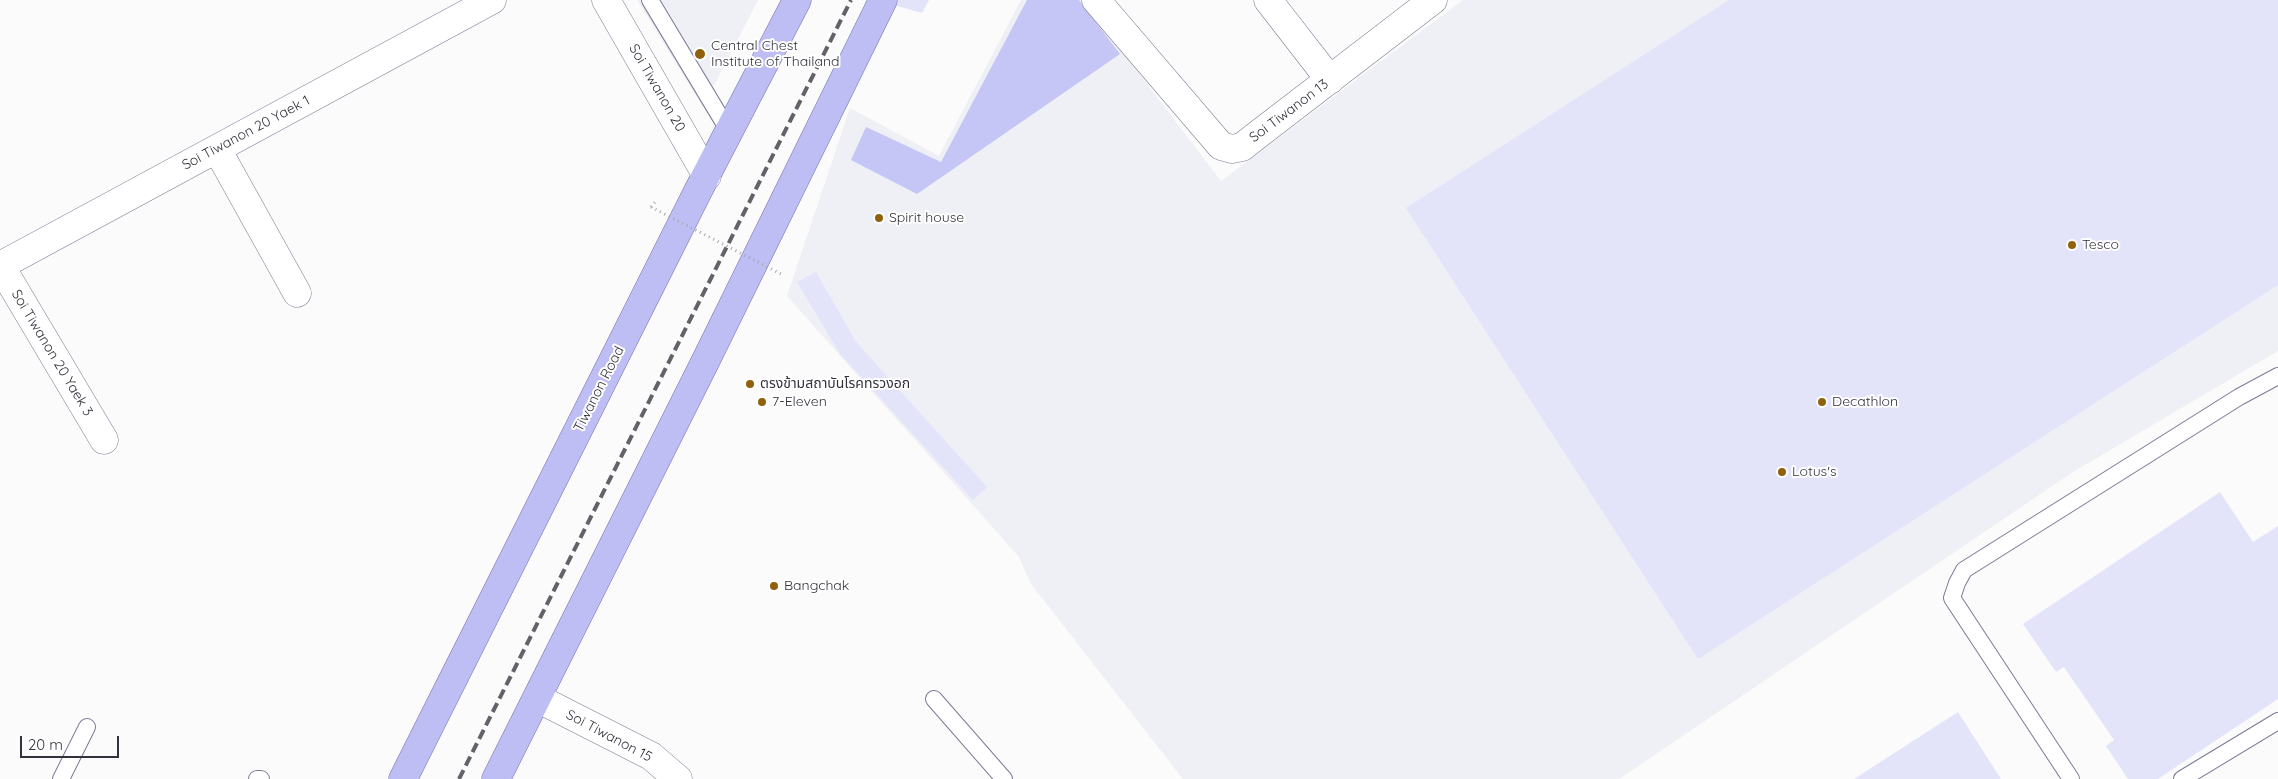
<!DOCTYPE html>
<meta charset="utf-8">
<style>
body{margin:0}
#map{position:relative;width:2278px;height:779px;overflow:hidden;background:#fbfbfb;font-family:Quicksand,sans-serif}
canvas{display:block}
.scale{position:absolute;left:20px;top:736px;width:99px;height:22px;box-sizing:border-box;border:2px solid #32323d;border-top:0;padding-left:6px;font-size:15px;line-height:18px;white-space:nowrap;color:#32323d;-webkit-text-stroke:4px #fff;paint-order:stroke}
</style>
<div id="map">
<canvas width="2278" height="779"></canvas>
<div class="scale">20 m</div>
</div>
<script>
const context = document.querySelector('canvas').getContext('2d');
context.lineJoin = 'round';
function fill(path, color) { context.fillStyle = color; context.fill(path, 'evenodd'); }
const toPath = rows => new Path2D(rows.map(r => 'M' + r).join(''));
function trace(path, color, width, dash) { context.strokeStyle = color; context.lineWidth = width; context.lineCap = dash ? 'butt' : 'round'; context.setLineDash(dash || []); context.stroke(path); }
function label(font, color, halo, rows, align = 'center') {
  context.font = font + ' Quicksand,"Noto Sans Thai",sans-serif'; context.lineWidth = 4; context.setLineDash([]); context.textBaseline = 'middle'; context.strokeStyle = halo; context.fillStyle = color; for (const [text, x, y, turn = 0] of rows) {
    context.save(); context.translate(x, y); context.rotate((+turn || 0) * Math.PI / 180); context.textAlign = isNaN(turn) ? turn : align; if (halo) context.strokeText(text, 0, 0); context.fillText(text, 0, 0); context.restore();
  }
}
const built = toPath([
 [637,0,758,0,703,107],
 [1021,0,1083,0,1221,181,1463,0,2278,0,2278,351,2073,472,1619,779,1183,779,1031,584,1019,557,787,296,850,108,939,156]
]);
const green = toPath([
 [1027,0,1079,0,1120,54,917,194,851,160,866,127,941,162]
]);
const building = toPath([
 [876,0,929,0,922,13],
 [1729,0,2278,0,2278,285,1698,659,1406,208],
 [816,272,856,342,987,487,973,500,840,354,797,282],
 [2220,492,2253,542,2278,526,2278,699,2158,779,2128,779,2106,746,2114,740,2064,667,2056,672,2023,624],
 [1958,712,2001,779,1854,779]
]);
const path = toPath([
 [651,207,656,201]
]);
const lane = toPath([
 [650,0,730,133],
 [934,699,1004,779],
 [61,779,87,727],
 [257,779,261,779],
 [2071,779,1952,598,1957,583,1964,570,2239,397,2278,376],
 [2182,779,2278,721]
]);
const street = toPath([
 [606,0,707,176],
 [1096,0,1221,146,1232,149,1242,147,1256,136,1433,0],
 [1268,0,1330,80],
 [217,149,297,293],
 [0,265,104,440],
 [0,266,492,0],
 [537,698,651,756,678,779]
]);
const primary = toPath([
 [403,779,698,191,797,0],
 [496,779,706,360,883,0]
]);
const rail = toPath([
 [459,779,851,0]
]);
const pathBridge = toPath([
 [651,207,783,275]
]);
const markers = [
 [700,54,6,"#90600d"],
 [879,218,5,"#90600d"],
 [2072,245,5,"#90600d"],
 [750,384,5,"#90600d"],
 [762,402,5,"#90600d"],
 [1822,402,5,"#90600d"],
 [1782,472,5,"#90600d"],
 [774,586,5,"#90600d"]
];
const poiNames = [
 ["Central Chest",711,46],
 ["Institute of Thailand",711,62],
 ["Spirit house",889,218],
 ["Tesco",2082,245],
 ["ตรงข้ามสถาบันโรคทรวงอก",760,384],
 ["7-Eleven",772,402],
 ["Decathlon",1832,402],
 ["Lotus's",1792,472],
 ["Bangchak",784,586]
];
const streetNames = [
 ["Soi Tiwanon 20",657,88,60],
 ["Soi Tiwanon 13",1289,111,-37],
 ["Soi Tiwanon 20 Yaek 1",246,133,-28],
 ["Soi Tiwanon 20 Yaek 3",52,353,59],
 ["Tiwanon Road",599,389,-63],
 ["Soi Tiwanon 15",609,736,28]
];
fill(built, '#efeff6');
fill(green, '#c5c6f5');
fill(building, '#e3e4fa');
trace(lane, '#7a7b94', 18);
trace(street, '#7a7b94', 29);
trace(primary, '#7170af', 29);
trace(path, '#a6a6ab', 3, [1, 4]);
trace(lane, '#fff', 16);
trace(street, '#fff', 28);
trace(primary, '#bebef4', 28);
trace(rail, '#62626a', 4, [10, 5]);
trace(pathBridge, '#a6a6ab', 3, [1, 4]);
for (const [x, y, r, color] of markers) { const dot = new Path2D(); dot.arc(x, y, r, 0, 2 * Math.PI); context.fillStyle = color; context.fill(dot); trace(dot, '#fff', 2); }
label('14px', '#32323d', '#fff', poiNames, 'left');
label('14px', '#32323d', '#fff', streetNames);
</script>
